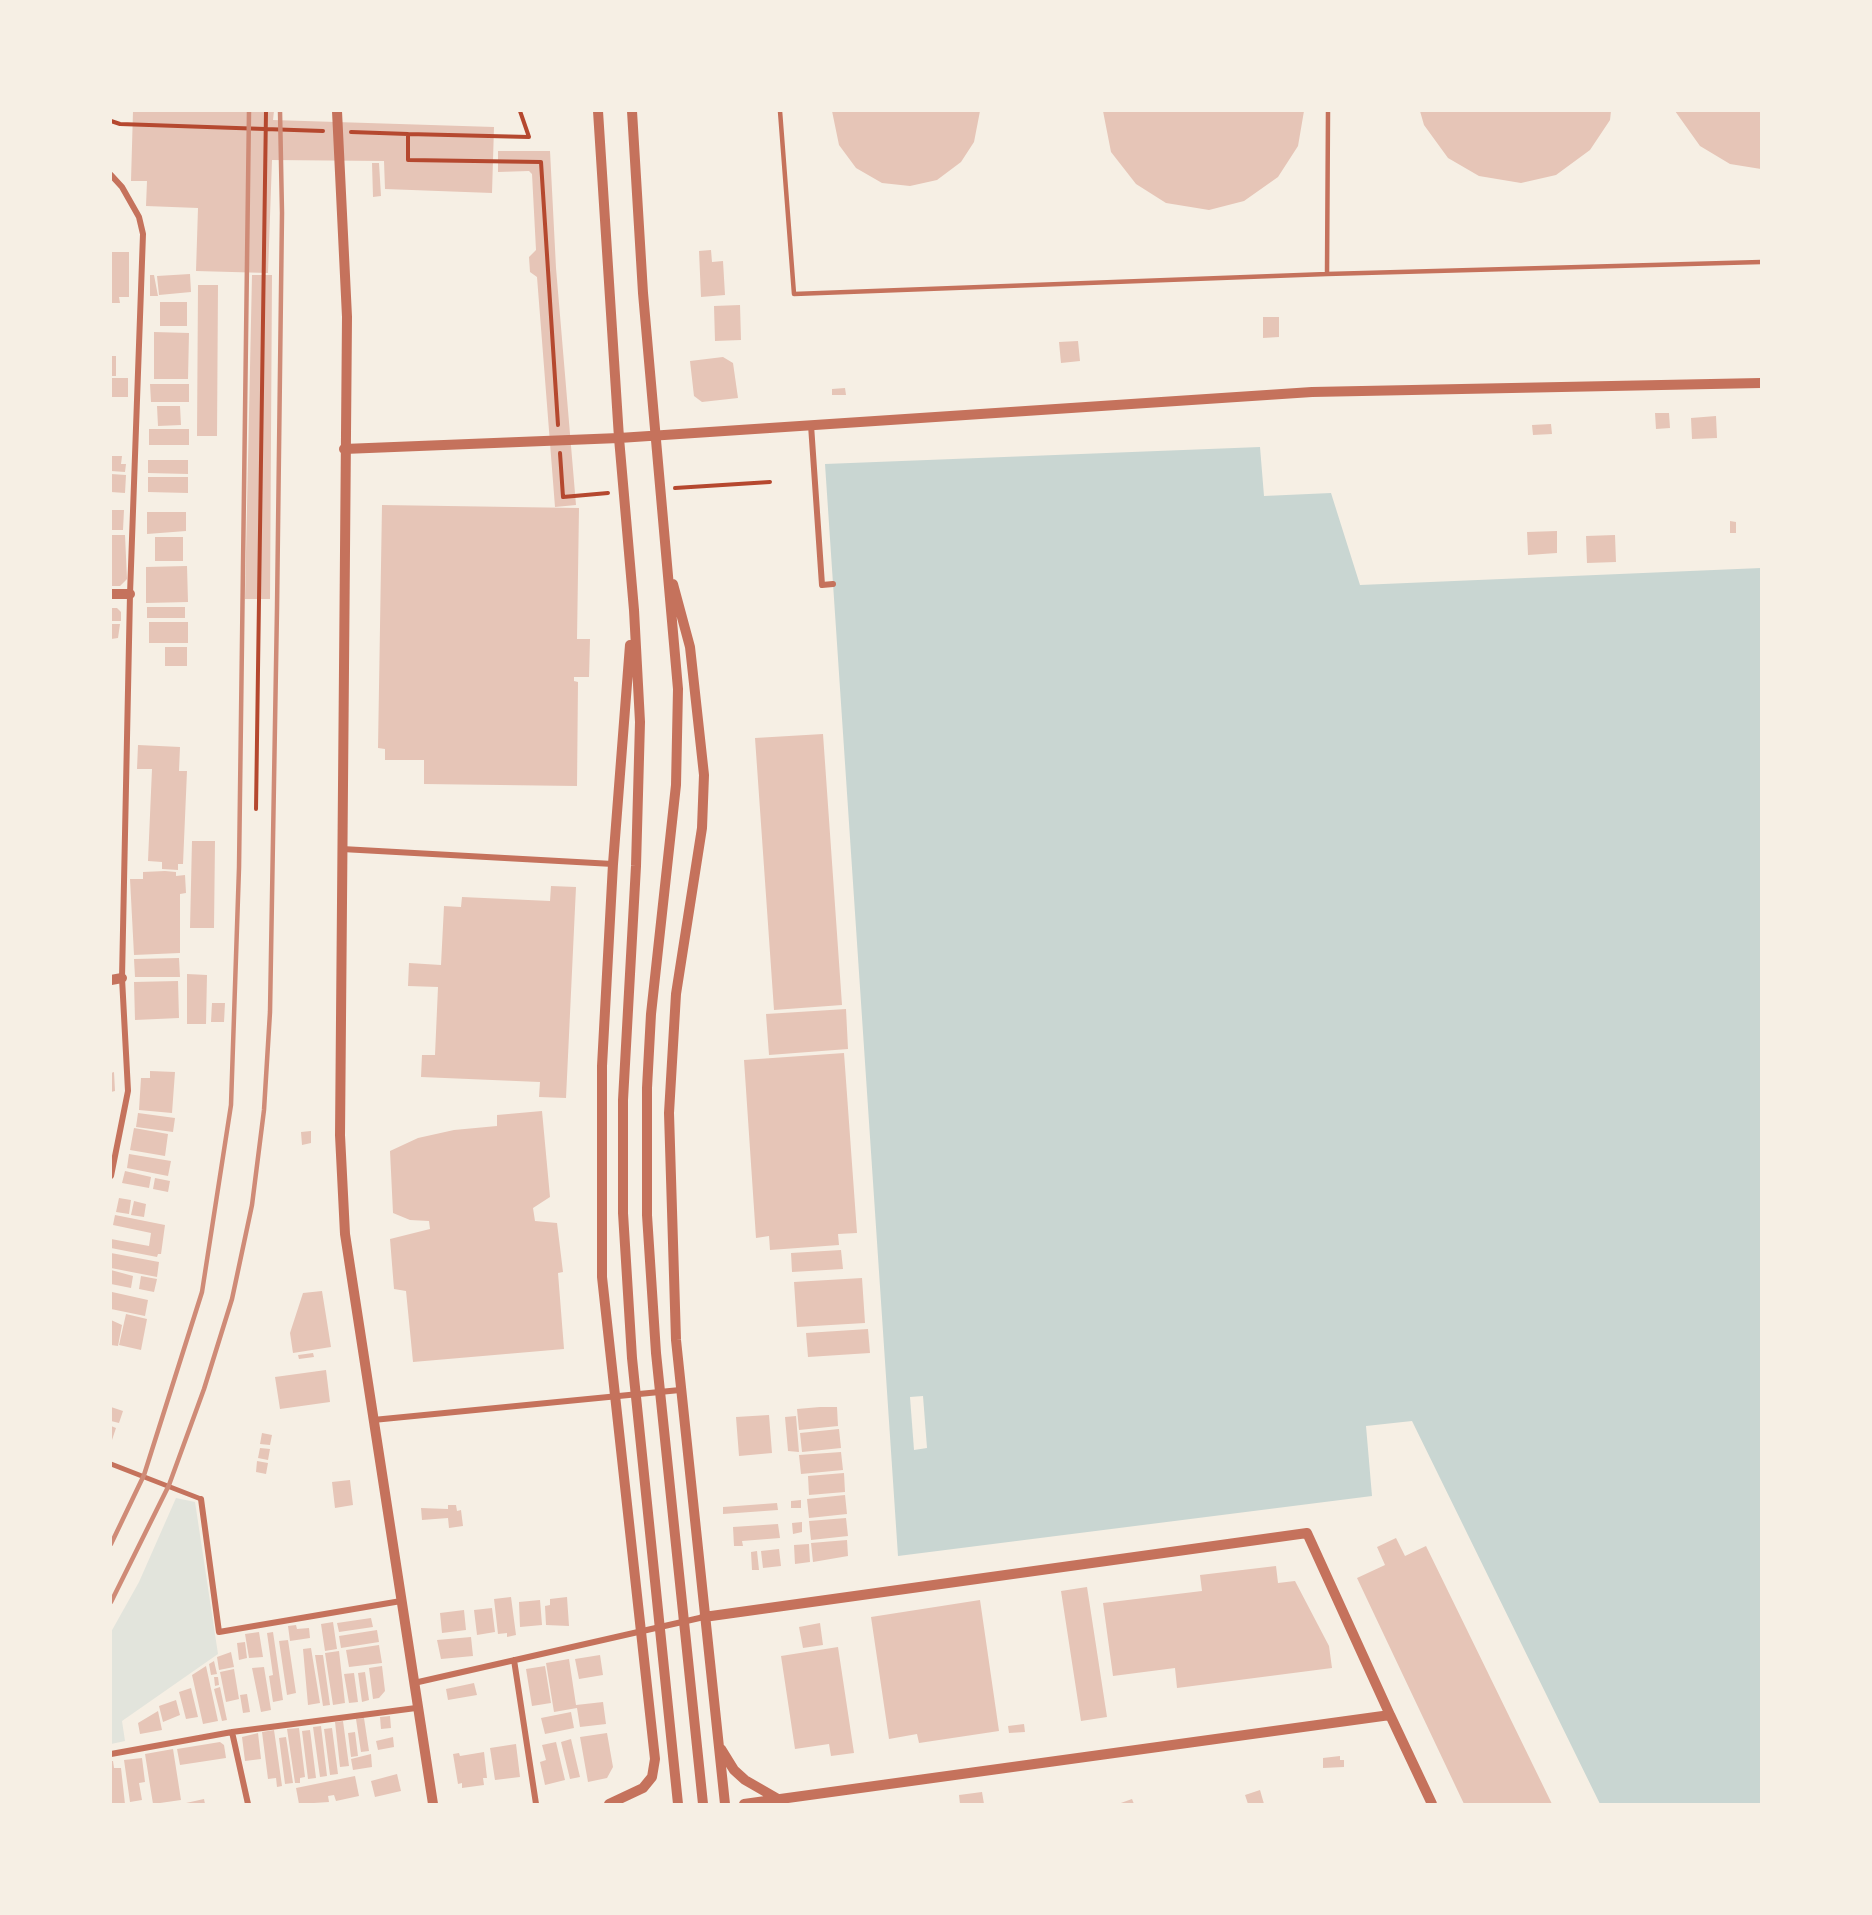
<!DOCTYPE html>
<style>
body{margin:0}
#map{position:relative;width:1872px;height:1915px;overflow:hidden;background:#f6efe4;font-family:"Golos Text",sans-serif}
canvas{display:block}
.frame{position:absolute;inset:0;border:112px solid #f6efe4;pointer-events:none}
</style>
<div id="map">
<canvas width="1872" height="1915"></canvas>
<div class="frame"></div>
</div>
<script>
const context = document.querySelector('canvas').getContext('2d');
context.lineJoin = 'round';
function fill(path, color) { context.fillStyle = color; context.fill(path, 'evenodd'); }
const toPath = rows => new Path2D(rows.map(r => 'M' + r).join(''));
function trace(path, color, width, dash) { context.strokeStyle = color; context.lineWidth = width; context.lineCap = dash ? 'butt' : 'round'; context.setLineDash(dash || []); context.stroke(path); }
const green = toPath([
 [176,1498,195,1502,218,1654,122,1721,125,1741,111,1744,111,1632,139,1582]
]);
const water = toPath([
 [1260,447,1264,496,1331,493,1360,585,1761,568,1761,1804,1600,1804,1412,1421,1366,1426,1372,1496,898,1556,825,464]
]);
const pier = toPath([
 [923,1396,927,1448,914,1450,910,1397]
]);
const building = toPath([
 [133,111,274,111,273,120,494,127,492,193,385,189,384,161,272,160,268,273,196,271,198,208,146,206,147,181,131,181],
 [832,111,980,111,974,142,961,162,937,180,910,186,882,183,856,168,839,145],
 [1103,111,1304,111,1298,146,1278,177,1244,201,1209,210,1166,203,1136,184,1111,152],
 [1420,111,1611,111,1610,120,1590,150,1556,175,1521,183,1479,176,1448,158,1424,125],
 [1675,111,1761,111,1761,169,1730,164,1700,146],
 [498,151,550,151,556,268,576,505,555,507,537,277,530,272,529,257,536,250,532,174,529,171,498,172],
 [372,163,379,163,381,196,373,197],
 [711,250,712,262,723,261,725,295,701,297,699,251],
 [111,252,129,252,129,297,119,297,120,303,111,303],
 [190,274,191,292,159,295,157,276],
 [150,275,154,275,158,296,150,296],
 [252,275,272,275,270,599,245,599],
 [198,285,218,285,217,436,197,436],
 [160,302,187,302,187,326,160,326],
 [740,305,741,340,715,341,714,306],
 [1263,317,1279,317,1279,337,1263,338],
 [154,332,189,333,188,379,154,379],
 [1078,341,1080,361,1061,363,1059,342],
 [111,356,116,356,116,376,111,376],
 [723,357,733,363,738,398,702,402,694,396,690,361],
 [111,378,128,378,128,397,111,397],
 [150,384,189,384,189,402,151,402],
 [845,388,846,395,832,395,832,389],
 [157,406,180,406,181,425,158,426],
 [1655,413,1669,413,1670,428,1656,429],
 [1716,416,1717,438,1692,439,1691,418],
 [1551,424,1552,434,1533,435,1532,425],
 [149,429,189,429,189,445,149,445],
 [111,456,122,456,121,464,126,464,125,472,111,471],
 [148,460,188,460,188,474,148,473],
 [111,474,126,475,125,493,111,492],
 [148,477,188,477,188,493,148,492],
 [382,505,579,508,577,639,590,639,589,677,574,677,574,681,578,682,577,786,424,784,424,760,385,760,385,749,378,748],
 [111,510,124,510,123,530,111,530],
 [147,512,186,512,186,531,147,534],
 [1730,521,1736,522,1736,533,1730,533],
 [1557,531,1557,553,1528,555,1527,532],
 [111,535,125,535,127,579,120,586,111,586],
 [1615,535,1616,562,1587,563,1586,536],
 [155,537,183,537,183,561,155,561],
 [187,566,188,602,146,603,146,567],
 [147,607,185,607,185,618,147,618],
 [111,608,117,608,121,612,121,621,111,621],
 [149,622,188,622,188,643,149,643],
 [111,624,120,624,118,638,111,639],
 [165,647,187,647,187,666,165,666],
 [823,734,842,1005,774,1010,755,738],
 [138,745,180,747,179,771,187,771,183,864,178,864,178,870,162,869,162,862,148,861,152,769,137,769],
 [192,841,215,841,214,928,190,928],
 [165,871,176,872,176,876,185,875,186,893,180,894,180,953,134,955,130,879,143,879,143,872],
 [551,886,576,887,566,1098,539,1097,540,1082,421,1077,422,1055,435,1055,438,987,408,986,409,963,441,965,444,906,461,907,462,897,550,901],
 [179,958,180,977,135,977,134,959],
 [187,974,207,975,206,1024,187,1024],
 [178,981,179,1018,135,1020,134,982],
 [212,1003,225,1003,224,1022,211,1022],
 [846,1009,848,1049,769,1055,766,1014],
 [844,1053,857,1233,838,1234,839,1245,770,1250,769,1236,756,1238,744,1060],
 [150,1071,175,1072,172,1113,139,1110,141,1078,150,1078],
 [114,1072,115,1091,111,1092,111,1073],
 [542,1111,550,1197,533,1208,535,1221,557,1223,563,1272,558,1273,564,1349,413,1362,406,1291,394,1289,390,1239,430,1229,429,1221,410,1220,393,1213,390,1151,418,1138,454,1130,497,1126,497,1115],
 [138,1113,175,1118,173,1132,136,1127],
 [134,1128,168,1134,165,1156,130,1150],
 [311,1131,311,1143,302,1145,301,1132],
 [129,1154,171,1161,168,1176,127,1168],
 [125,1171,151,1177,149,1188,122,1183],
 [155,1178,170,1181,168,1192,153,1189],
 [119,1198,131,1200,129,1214,116,1212],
 [134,1201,146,1204,144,1217,131,1215],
 [115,1215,165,1225,161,1254,158,1254,157,1257,111,1248,111,1239,149,1246,151,1233,113,1225],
 [841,1250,843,1269,792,1272,791,1253],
 [111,1253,159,1262,157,1277,111,1268],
 [111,1270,133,1276,131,1288,111,1284],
 [141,1276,157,1279,154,1292,139,1289],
 [862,1278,865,1323,797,1327,794,1282],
 [322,1291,331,1347,293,1353,290,1333,303,1293],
 [112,1292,148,1300,145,1316,111,1309],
 [126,1314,147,1319,141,1350,119,1345],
 [111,1320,122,1325,118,1346,111,1345],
 [868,1329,870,1353,808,1357,806,1333],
 [313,1353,314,1357,299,1359,298,1355],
 [326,1370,330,1402,280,1409,275,1377],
 [111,1407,123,1411,119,1423,111,1421],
 [820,1407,837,1407,838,1426,799,1430,797,1409],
 [769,1415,772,1453,739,1456,736,1417],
 [796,1416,799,1452,788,1451,785,1417],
 [111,1426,116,1428,111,1443],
 [839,1429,841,1448,802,1452,800,1433],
 [262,1433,272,1435,270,1445,260,1444],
 [260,1448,270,1449,268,1460,258,1458],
 [841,1452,843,1470,801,1474,799,1455],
 [257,1461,268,1463,266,1474,256,1472],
 [844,1473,845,1492,809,1495,808,1476],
 [350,1480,353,1505,335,1508,332,1482],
 [845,1495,847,1514,809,1518,807,1499],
 [801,1500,801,1508,791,1508,791,1501],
 [777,1503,778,1510,723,1514,723,1507],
 [448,1505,456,1505,457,1511,461,1510,463,1526,449,1528,448,1518,422,1520,421,1508,448,1509],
 [846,1518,848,1536,811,1540,809,1521],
 [802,1522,802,1532,793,1534,792,1523],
 [778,1524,780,1538,742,1541,743,1546,734,1546,733,1527],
 [1396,1538,1405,1556,1426,1546,1552,1804,1464,1804,1357,1578,1385,1565,1377,1547],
 [847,1540,848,1556,813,1562,811,1543],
 [809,1544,810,1562,795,1564,794,1545],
 [779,1549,781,1566,763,1568,761,1551],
 [757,1551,759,1570,752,1570,751,1552],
 [1276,1566,1278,1583,1295,1581,1329,1646,1332,1668,1177,1688,1175,1668,1113,1676,1103,1603,1202,1591,1200,1575],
 [1087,1587,1107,1717,1081,1721,1061,1591],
 [511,1597,516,1635,507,1637,507,1633,498,1634,494,1599],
 [567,1597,569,1626,546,1625,545,1606,550,1605,550,1599],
 [540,1600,542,1625,520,1627,519,1602],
 [980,1600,999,1731,919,1743,917,1734,889,1739,871,1617],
 [492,1608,495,1632,477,1635,474,1610],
 [464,1610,466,1630,442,1633,440,1613],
 [371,1618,373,1627,339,1632,337,1623],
 [333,1622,337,1649,325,1651,321,1624],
 [820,1623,823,1645,803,1648,799,1627],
 [296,1625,297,1629,309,1628,310,1638,290,1641,288,1626],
 [377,1630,379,1642,341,1648,339,1636],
 [259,1632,263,1657,249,1658,245,1634],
 [273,1632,283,1700,273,1702,269,1676,273,1675,267,1633],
 [471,1637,473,1656,441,1659,437,1640],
 [288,1640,296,1693,287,1695,279,1641],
 [245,1642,247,1658,239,1660,237,1643],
 [379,1645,382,1663,349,1667,346,1650],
 [838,1647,854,1753,831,1756,829,1744,795,1749,781,1656],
 [311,1648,320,1703,308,1705,303,1649],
 [339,1651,345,1703,333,1705,325,1653],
 [231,1652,234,1667,219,1670,217,1657],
 [315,1655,323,1655,330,1705,323,1706],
 [600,1655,603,1675,579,1679,575,1659],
 [569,1659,576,1705,603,1702,606,1724,580,1727,577,1708,554,1712,546,1663],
 [214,1661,217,1674,211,1675,209,1664],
 [206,1666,218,1721,203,1724,192,1675],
 [382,1666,385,1691,379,1698,373,1699,369,1668],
 [545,1666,551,1703,532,1706,526,1669],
 [264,1667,271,1710,261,1712,252,1668],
 [234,1669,239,1699,226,1702,220,1672],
 [365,1672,369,1700,362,1702,358,1673],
 [354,1673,358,1702,349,1703,344,1674],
 [214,1677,218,1677,219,1685,215,1686],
 [474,1683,477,1695,448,1700,446,1689],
 [220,1687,227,1720,222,1721,214,1689],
 [191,1688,198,1717,186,1719,179,1692],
 [247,1694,250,1712,243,1713,240,1695],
 [176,1700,180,1715,163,1722,159,1706],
 [158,1711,162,1730,140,1734,138,1723],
 [571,1712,574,1728,545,1734,541,1718],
 [390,1716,391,1728,381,1729,380,1717],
 [364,1718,369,1751,361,1752,356,1719],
 [343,1721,349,1766,340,1767,335,1722],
 [1024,1724,1025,1732,1009,1733,1008,1726],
 [321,1726,327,1776,320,1777,313,1727],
 [299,1728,305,1777,300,1778,300,1783,295,1783,287,1729],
 [332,1728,338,1774,330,1775,324,1729],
 [274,1730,282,1786,277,1787,276,1778,268,1779,262,1732],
 [310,1730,316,1778,308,1779,302,1731],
 [355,1732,358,1756,351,1757,348,1733],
 [258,1733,261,1759,245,1761,242,1737],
 [607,1733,613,1767,607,1778,588,1782,580,1737],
 [286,1737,293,1783,285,1784,279,1738],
 [393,1737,394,1747,378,1750,376,1741],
 [571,1739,580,1777,570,1779,561,1742],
 [220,1742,224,1745,226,1758,180,1765,177,1749],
 [556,1742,565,1780,545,1785,540,1762,546,1760,542,1745],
 [516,1744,520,1777,495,1780,490,1748],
 [173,1749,181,1800,153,1804,145,1754],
 [484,1752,487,1778,483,1778,484,1785,462,1788,462,1783,458,1784,453,1754,459,1753,460,1756],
 [371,1754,372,1767,353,1770,351,1759],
 [1340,1756,1340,1760,1344,1760,1344,1767,1323,1768,1323,1758],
 [142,1758,145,1782,139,1783,142,1800,130,1802,124,1760],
 [111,1761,113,1761,114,1768,121,1768,125,1804,111,1804],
 [397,1774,401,1791,375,1797,371,1781],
 [355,1776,359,1796,336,1801,334,1795,328,1796,329,1802,299,1804,296,1788],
 [1260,1790,1264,1804,1248,1804,1245,1795],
 [982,1792,984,1804,960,1804,959,1795],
 [204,1799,205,1804,186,1804,186,1803],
 [1132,1799,1134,1804,1118,1804]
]);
const path = toPath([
 [111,121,120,124,323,131],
 [351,132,408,134,408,160,541,162,558,425],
 [408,134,529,137,520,111],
 [560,453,563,497,608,493],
 [675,488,770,482],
 [256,809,266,111]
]);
const service = toPath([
 [780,111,794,294,1327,274,1761,262],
 [1327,274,1328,111]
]);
const pedestrian = toPath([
 [111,1464,201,1499]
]);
const minor = toPath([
 [111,175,122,187,139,217,143,234,130,594,122,978,128,1091,111,1176],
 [811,425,822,585,833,584],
 [342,849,613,864],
 [373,1420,680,1390],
 [201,1499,219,1632,401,1601],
 [514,1660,536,1804],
 [414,1683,704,1617],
 [111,1754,232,1732],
 [248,1804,232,1732,416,1708]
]);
const tertiary = toPath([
 [337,111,347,317,340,1135,345,1234,433,1804],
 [598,111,619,438,634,610,640,722,636,866,623,1100,623,1213,632,1358,678,1804],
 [632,111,643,293,678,689,676,785,651,1014,647,1088,647,1215,656,1353,703,1804],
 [344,449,619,438,1312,392,1761,383],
 [673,584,690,647,704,775,702,828,676,994,669,1113,676,1340,725,1804],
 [111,594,130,594],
 [111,980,122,978],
 [704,1617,1307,1533,1390,1715],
 [721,1749,734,1770,745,1780,778,1799],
 [609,1804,643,1788,652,1777,655,1759,602,1277,602,1066,613,864,630,645],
 [744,1804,1390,1715,1432,1804]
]);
const rail = toPath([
 [111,1544,144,1475,202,1292,231,1105,239,868,249,111],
 [111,1602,169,1485,204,1389,232,1299,252,1205,264,1110,270,1012,277,609,282,213,280,111]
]);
fill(green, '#e2e4dc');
fill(water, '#c9d6d2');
fill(pier, '#f6efe4');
fill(building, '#e6c5b7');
trace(path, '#b5482f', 4);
trace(service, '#c5725c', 4.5);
trace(pedestrian, '#c5725c', 5);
trace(minor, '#c5725c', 6);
trace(tertiary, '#c5725c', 10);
trace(rail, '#cf8b77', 4.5);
</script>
